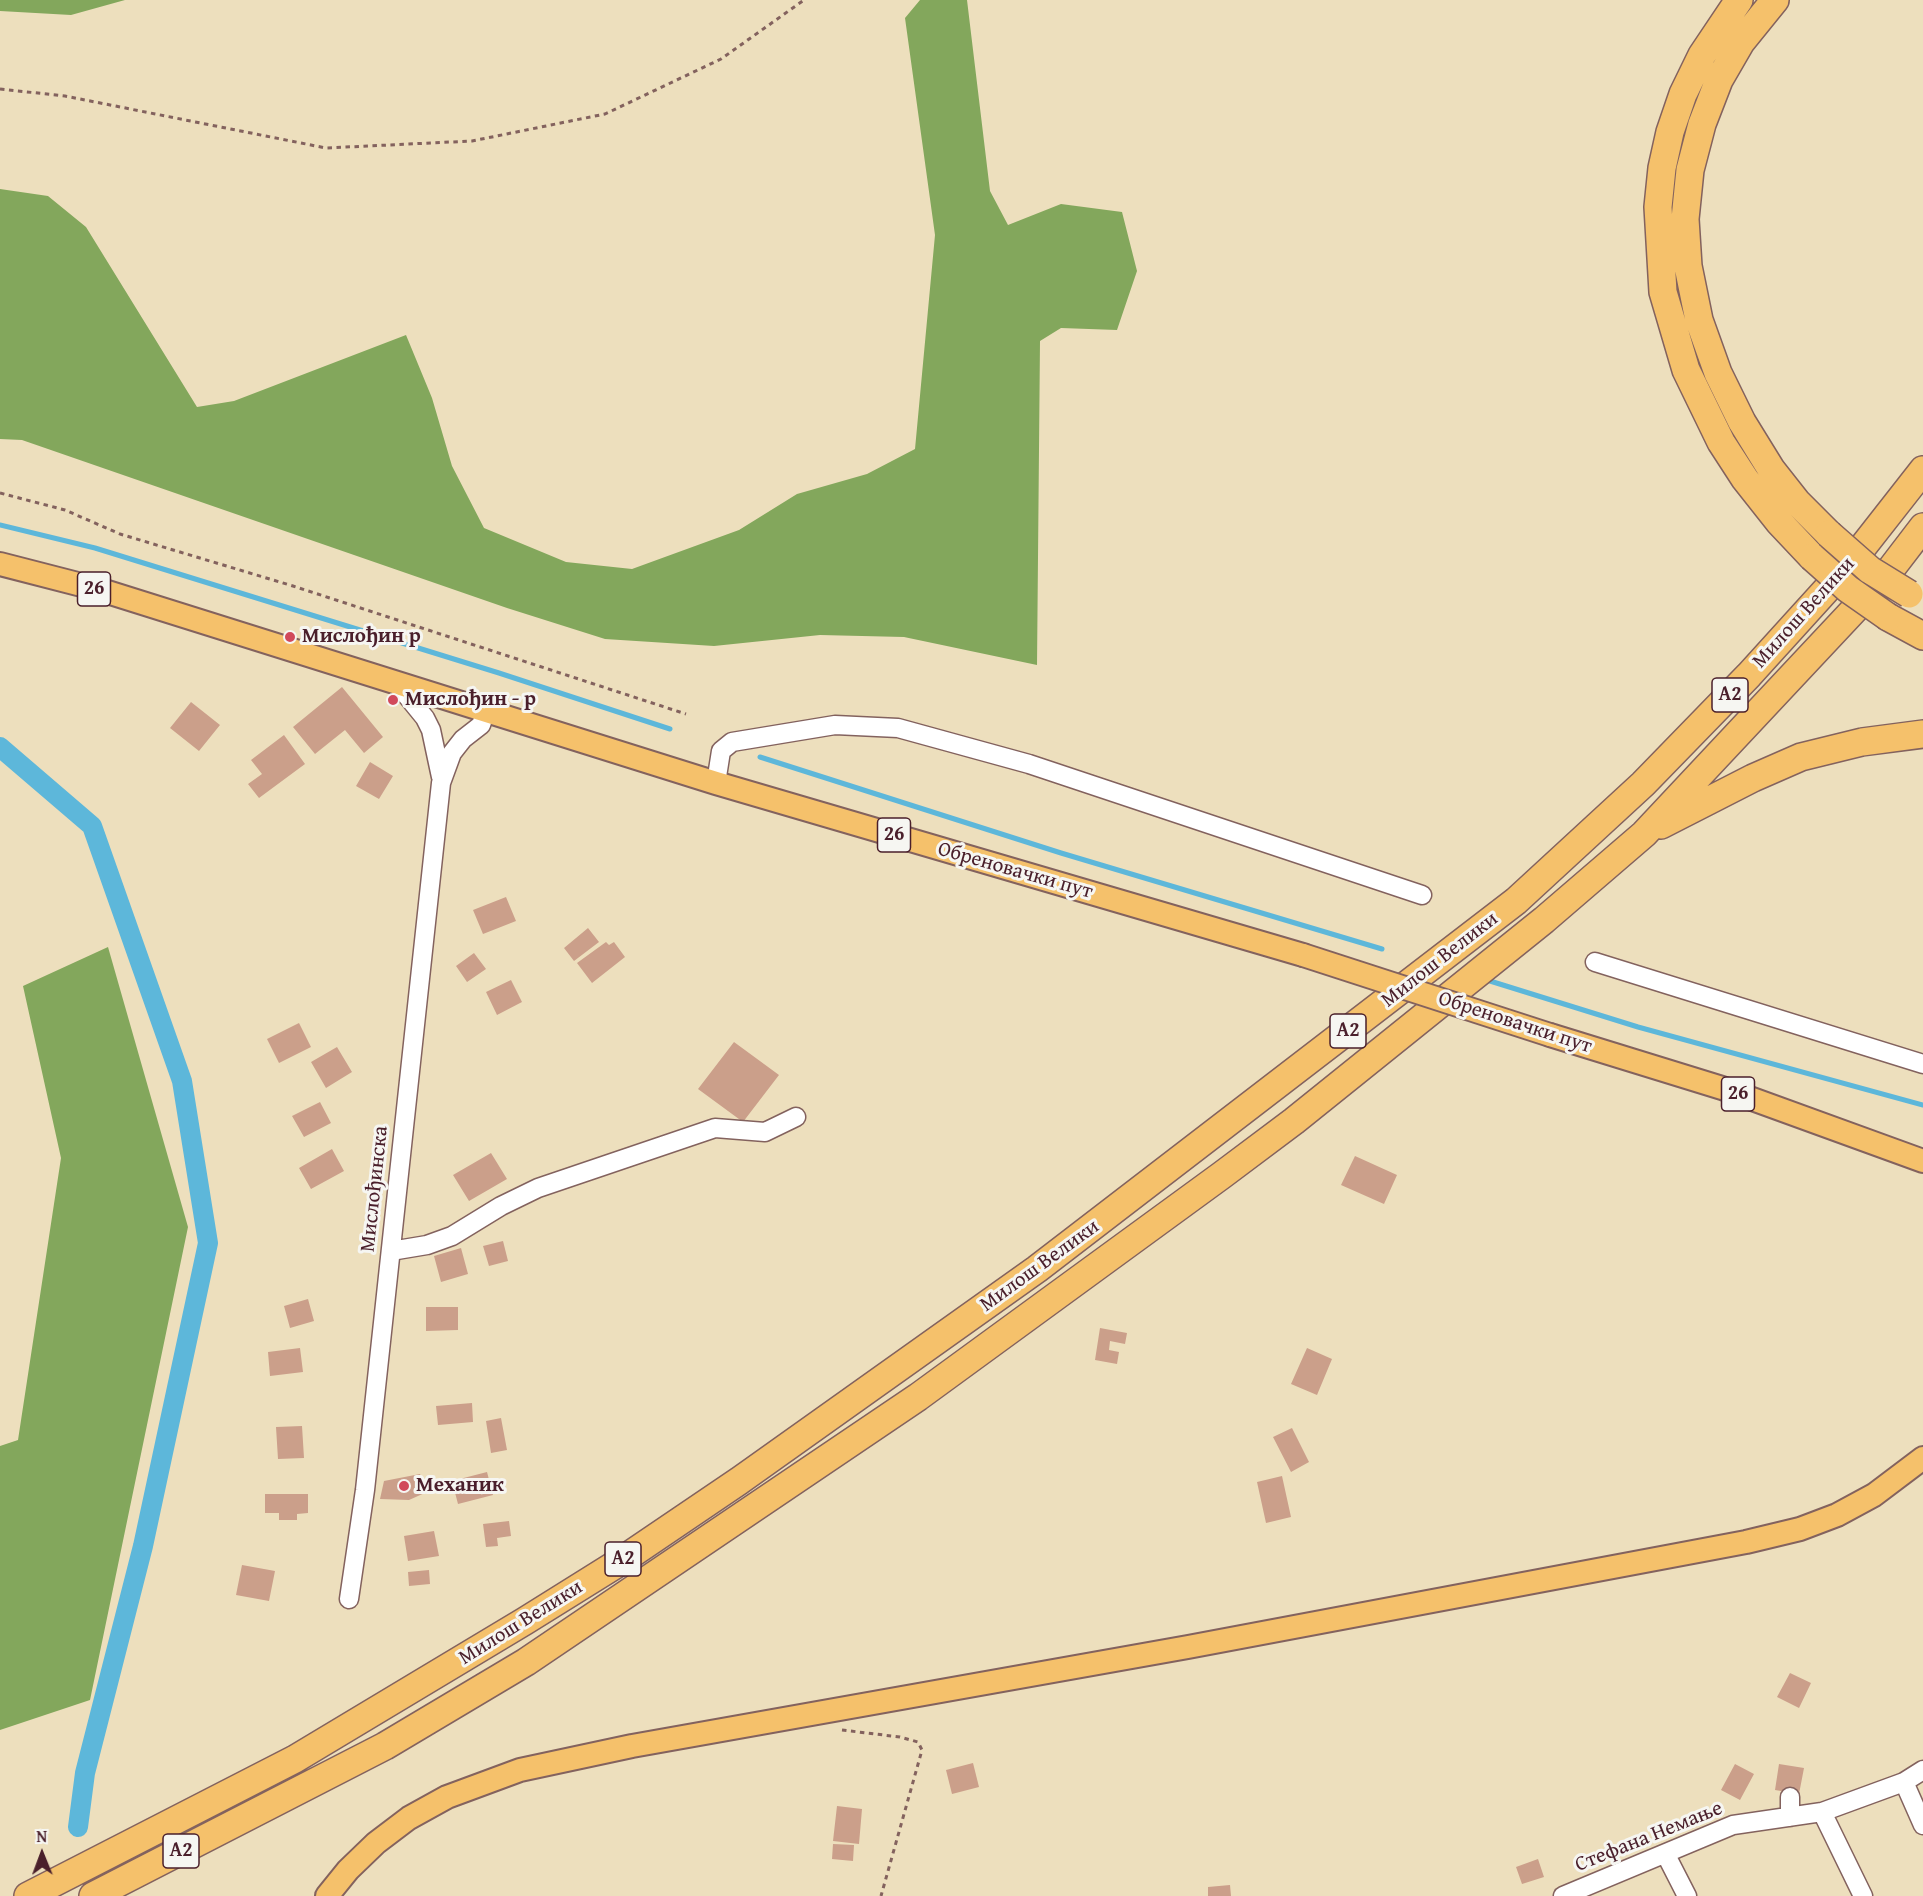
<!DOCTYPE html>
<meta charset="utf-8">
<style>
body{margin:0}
#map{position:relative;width:1923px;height:1896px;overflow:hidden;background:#eddfbd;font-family:"Gentium Book Plus",serif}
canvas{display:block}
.north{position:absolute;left:12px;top:1824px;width:60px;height:60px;-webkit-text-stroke:4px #f6f6f2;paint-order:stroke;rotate:359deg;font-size:16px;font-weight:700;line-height:24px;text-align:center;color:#4a1f2b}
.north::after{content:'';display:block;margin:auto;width:21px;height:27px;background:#4a1f2b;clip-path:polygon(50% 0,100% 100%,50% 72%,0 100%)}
</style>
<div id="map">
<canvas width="1923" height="1896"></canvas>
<div class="north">N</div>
</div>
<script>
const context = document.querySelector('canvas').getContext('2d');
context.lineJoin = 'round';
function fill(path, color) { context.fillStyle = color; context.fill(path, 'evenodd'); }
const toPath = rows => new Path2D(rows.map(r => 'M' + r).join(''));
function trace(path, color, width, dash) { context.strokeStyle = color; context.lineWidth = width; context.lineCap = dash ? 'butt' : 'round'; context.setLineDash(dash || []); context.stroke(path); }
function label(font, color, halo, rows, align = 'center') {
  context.font = font + ' "Gentium Book Plus",serif'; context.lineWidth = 6; context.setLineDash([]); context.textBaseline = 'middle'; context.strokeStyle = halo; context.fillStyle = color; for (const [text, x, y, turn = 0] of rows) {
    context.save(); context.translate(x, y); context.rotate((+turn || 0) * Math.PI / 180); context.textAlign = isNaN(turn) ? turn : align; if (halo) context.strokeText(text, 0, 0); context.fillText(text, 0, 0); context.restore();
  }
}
const forest = toPath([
 [0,0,125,0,71,15,0,11],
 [920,0,967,0,990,191,1008,225,1061,204,1122,212,1137,271,1117,330,1061,328,1040,341,1037,665,904,637,820,635,714,646,605,639,507,608,22,440,0,439,0,189,48,196,86,227,197,407,234,401,406,335,432,398,452,466,484,528,566,562,632,569,739,530,797,494,867,474,915,449,935,235,905,18],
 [108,947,188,1227,90,1700,0,1730,0,1446,18,1440,61,1158,23,986]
]);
const stream = toPath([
 [0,525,95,548,499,673,670,729],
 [760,757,1061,853,1382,949],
 [1490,981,1638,1027,1923,1105]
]);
const canal = toPath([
 [0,747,92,826,182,1081,208,1243,143,1546,85,1773,78,1827]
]);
const building = toPath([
 [342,687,383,737,364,753,345,730,315,754,293,727],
 [191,702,220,725,199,751,170,728],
 [284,735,305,764,259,798,248,784,262,774,251,760],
 [370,762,393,776,379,799,356,786],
 [506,897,516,921,483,934,473,910],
 [588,928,599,942,574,961,564,948],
 [606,942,609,945,614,942,625,957,592,983,577,963],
 [474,953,486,969,467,982,456,966],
 [511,980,522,1002,497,1015,486,992],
 [299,1023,311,1047,279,1063,267,1039],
 [734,1042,779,1075,743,1122,698,1089],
 [337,1047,352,1072,326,1088,311,1062],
 [320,1102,331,1123,304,1137,292,1116],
 [332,1149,344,1171,311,1189,299,1168],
 [491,1153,507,1179,469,1201,453,1175],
 [1355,1156,1397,1175,1384,1204,1341,1185],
 [503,1241,508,1261,489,1266,483,1246],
 [461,1248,468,1274,441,1282,434,1256],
 [308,1299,314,1321,290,1328,284,1306],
 [426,1307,458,1307,458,1330,426,1331],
 [1100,1328,1127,1333,1125,1344,1110,1341,1109,1350,1119,1352,1117,1364,1095,1360],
 [300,1348,303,1372,270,1376,268,1352],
 [1307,1348,1332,1359,1317,1395,1291,1384],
 [472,1403,473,1422,438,1425,436,1406],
 [501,1418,507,1450,491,1453,486,1421],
 [302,1426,304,1458,278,1459,276,1427],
 [1292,1428,1309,1462,1291,1472,1273,1437],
 [487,1472,493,1495,458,1504,452,1481],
 [420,1474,427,1492,409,1500,380,1499,384,1481],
 [1282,1476,1291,1517,1266,1523,1257,1482],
 [265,1494,308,1494,308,1513,297,1514,297,1520,279,1520,279,1513,265,1513],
 [509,1521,511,1536,497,1538,498,1546,486,1547,483,1524],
 [434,1531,439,1556,408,1561,404,1536],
 [242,1565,275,1571,269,1601,236,1595],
 [429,1570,430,1584,409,1586,408,1572],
 [1790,1673,1811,1683,1799,1708,1777,1697],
 [973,1763,979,1787,952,1794,946,1770],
 [1735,1764,1754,1774,1740,1800,1721,1790],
 [1779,1764,1804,1768,1799,1794,1775,1790],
 [837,1806,862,1809,859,1844,833,1841],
 [833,1844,854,1845,853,1861,832,1859],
 [1538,1859,1544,1877,1522,1884,1516,1867],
 [1230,1885,1231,1896,1208,1896,1208,1887]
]);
const path = toPath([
 [0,89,65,96,326,148,472,141,605,114,721,59,804,0],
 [0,493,65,510,120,534,293,586,686,714],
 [842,1730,900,1737,918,1742,922,1750,881,1896]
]);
const minor = toPath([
 [399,686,425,718,431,730,441,777],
 [716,783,721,751,732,742,835,725,898,728,1029,764,1422,895],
 [1595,962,1923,1064],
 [391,1251,427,1245,452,1236,501,1206,538,1188,715,1128,765,1132,796,1117],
 [349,1599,365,1490,441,783,452,753,463,739,481,725,485,713],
 [1904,1782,1923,1825],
 [1822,1812,1863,1896],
 [1790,1817,1790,1797],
 [1666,1855,1687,1896],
 [1563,1896,1733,1825,1822,1812,1904,1782,1923,1770]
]);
const major = toPath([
 [0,564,101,590,716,783,1303,955],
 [1550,1035,1722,1088,1923,1161],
 [327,1896,348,1870,376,1843,409,1818,447,1797,520,1770,632,1746,1188,1647,1746,1542,1800,1529,1837,1515,1874,1495,1923,1458]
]);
const highway = toPath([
 [1739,0,1702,55,1683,94,1670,132,1662,168,1658,207,1663,292,1686,370,1721,442,1745,479,1779,522,1812,557],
 [1775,0,1741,42,1719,80,1702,124,1690,170,1685,219,1688,266,1699,320,1718,373,1742,422,1771,469,1797,502,1829,534],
 [1888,617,1923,636],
 [1661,825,1753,778,1801,757,1862,742,1923,734],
 [28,1896,295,1759,525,1621,618,1563,739,1481,1037,1269,1516,901,1643,784,1749,675,1847,567,1923,470],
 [93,1896,385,1746,526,1662,918,1397,1222,1175,1294,1121,1544,920,1644,834,1884,578,1923,527]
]);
const majorBridge = toPath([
 [1303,955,1550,1035]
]);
const highwayBridge = toPath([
 [1829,534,1870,570,1909,594],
 [1812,557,1848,589,1888,617]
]);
const markers = [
 [290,637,6,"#d1495b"],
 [393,700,6,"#d1495b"],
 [404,1486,6,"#d1495b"]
];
const shields = [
 [94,589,33],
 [1730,695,36],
 [894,835,33],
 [1348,1031,36],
 [1738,1094,33],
 [623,1559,36],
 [181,1851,36]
];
const shieldNames = [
 ["26",94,589],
 ["A2",1730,695],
 ["26",894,835],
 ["A2",1348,1031],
 ["26",1738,1094],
 ["A2",623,1559],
 ["A2",181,1851]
];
const streetNames = [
 ["Милош Велики",1804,613,-48],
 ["Обреновачки пут",1015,871,16],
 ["Милош Велики",1440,960,-38],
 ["Обреновачки пут",1515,1023,18],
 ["Мислођинска",375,1189,-84],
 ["Милош Велики",1040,1266,-36],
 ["Милош Велики",521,1623,-32],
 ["Стефана Немање",1649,1837,-22]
];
const poiNames = [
 ["Мислођин р",302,637],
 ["Мислођин - р",405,700],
 ["Механик",416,1486]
];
fill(forest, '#83a75c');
trace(stream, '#5db7da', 5);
trace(canal, '#5db7da', 20);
fill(building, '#cb9f8a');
trace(minor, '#83625e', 21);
trace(major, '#83625e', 26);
trace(highway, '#83625e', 30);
trace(path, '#83625e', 3, [4.5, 4.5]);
trace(minor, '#fff', 18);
trace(major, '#f5c16b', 22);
trace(highway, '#f5c16b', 27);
trace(majorBridge, '#83625e', 26, []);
trace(highwayBridge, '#83625e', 30, []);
trace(majorBridge, '#f5c16b', 22);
trace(highwayBridge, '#f5c16b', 27);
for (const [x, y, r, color] of markers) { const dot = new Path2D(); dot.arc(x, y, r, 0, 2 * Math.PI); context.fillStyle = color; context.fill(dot); trace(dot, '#f6f6f2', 2); }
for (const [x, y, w] of shields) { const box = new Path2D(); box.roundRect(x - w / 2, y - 17, w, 34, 4.5); context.fillStyle = '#f6f6f2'; context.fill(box); trace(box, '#4a1f2b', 1.5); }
label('bold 20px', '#4a1f2b', null, shieldNames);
label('21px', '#4a1f2b', '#f6f6f2', streetNames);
label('bold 21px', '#4a1f2b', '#f6f6f2', poiNames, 'left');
</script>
